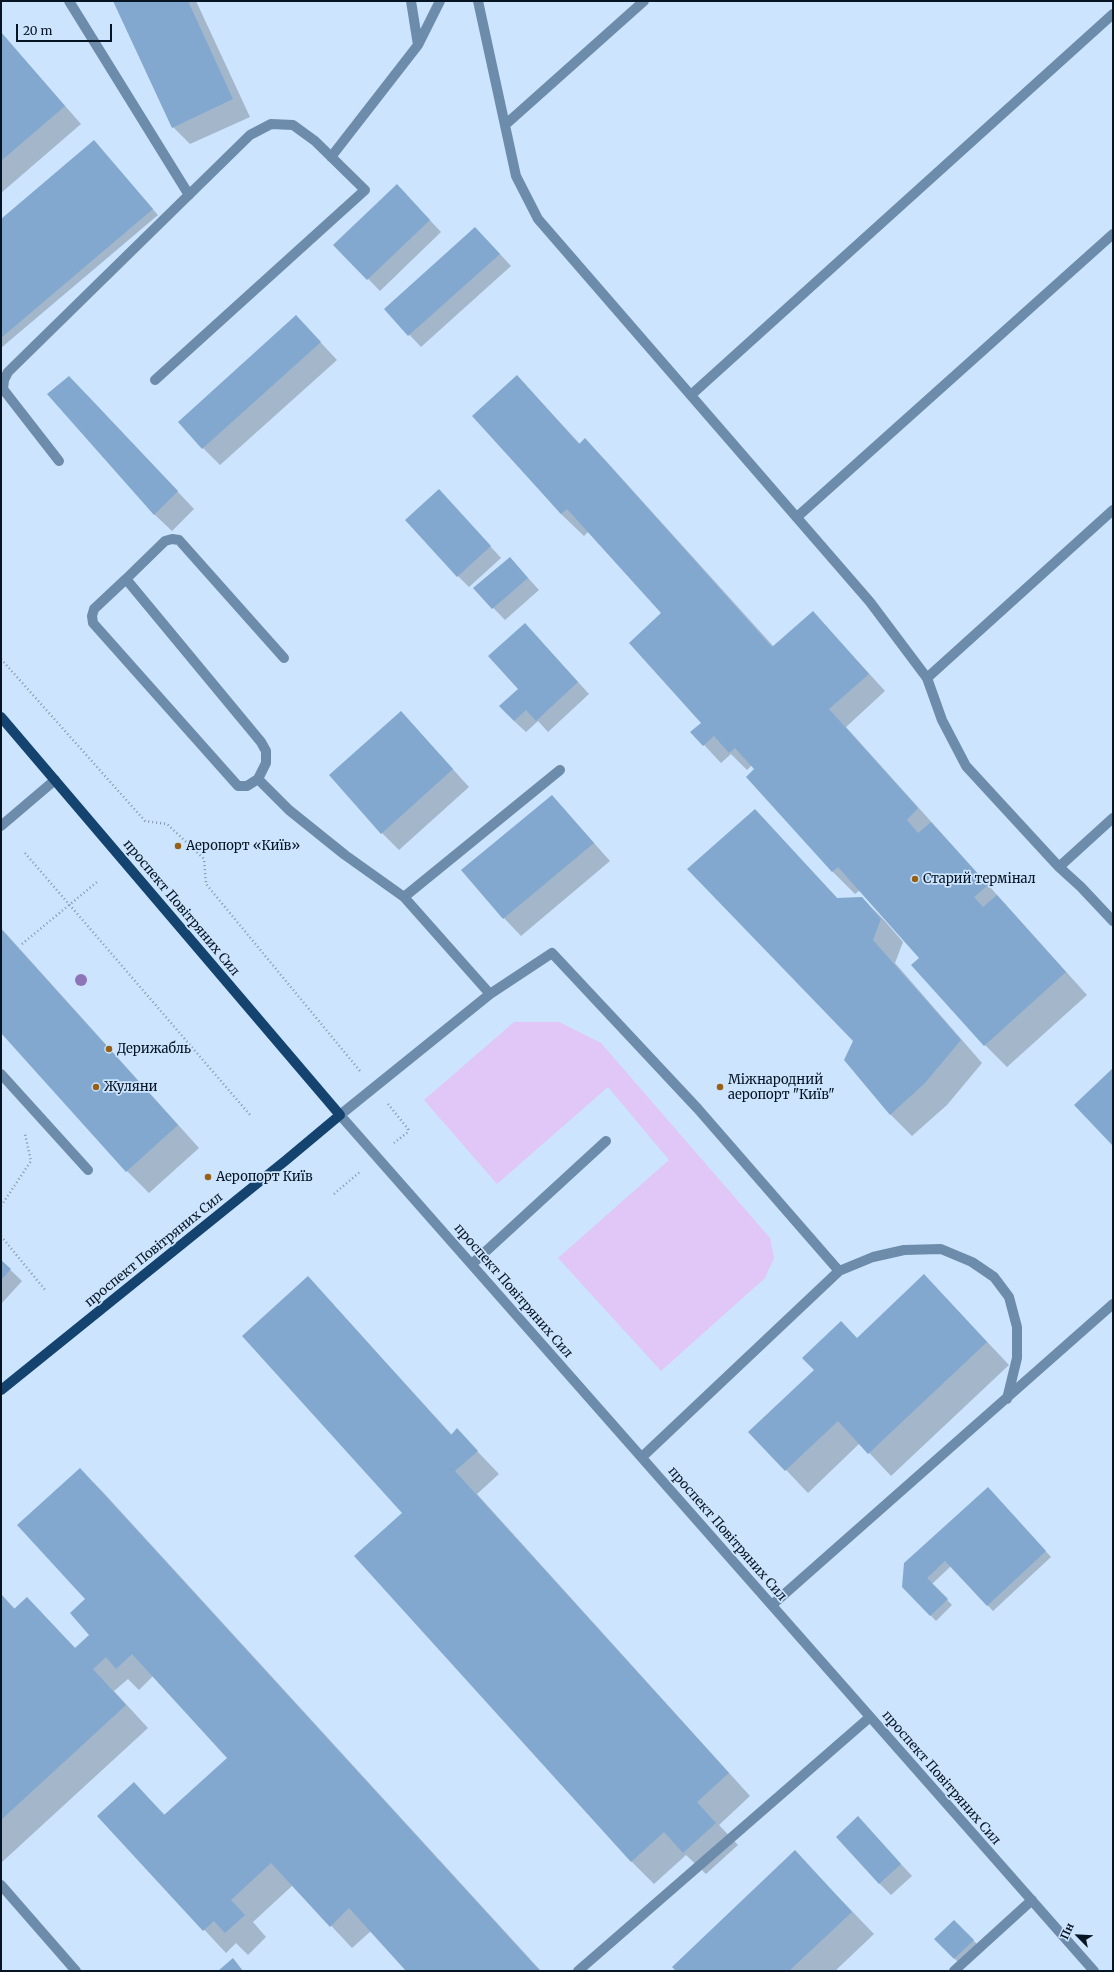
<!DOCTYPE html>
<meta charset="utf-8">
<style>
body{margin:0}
#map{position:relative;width:1114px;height:1972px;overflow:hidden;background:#cce4fd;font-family:Merriweather,serif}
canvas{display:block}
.frame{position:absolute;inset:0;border:2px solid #061523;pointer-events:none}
.north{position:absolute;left:1058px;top:1916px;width:40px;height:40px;-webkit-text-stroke:3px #cce4fd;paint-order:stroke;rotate:294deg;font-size:11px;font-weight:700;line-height:16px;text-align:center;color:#061523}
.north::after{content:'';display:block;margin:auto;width:14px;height:18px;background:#061523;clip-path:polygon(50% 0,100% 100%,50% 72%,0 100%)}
.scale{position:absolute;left:16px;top:24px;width:96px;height:18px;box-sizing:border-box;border:2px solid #061523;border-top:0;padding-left:5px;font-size:12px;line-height:14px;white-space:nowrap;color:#061523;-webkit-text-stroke:3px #cce4fd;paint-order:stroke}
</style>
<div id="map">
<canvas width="1114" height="1972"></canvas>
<div class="frame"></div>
<div class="north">Пн</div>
<div class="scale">20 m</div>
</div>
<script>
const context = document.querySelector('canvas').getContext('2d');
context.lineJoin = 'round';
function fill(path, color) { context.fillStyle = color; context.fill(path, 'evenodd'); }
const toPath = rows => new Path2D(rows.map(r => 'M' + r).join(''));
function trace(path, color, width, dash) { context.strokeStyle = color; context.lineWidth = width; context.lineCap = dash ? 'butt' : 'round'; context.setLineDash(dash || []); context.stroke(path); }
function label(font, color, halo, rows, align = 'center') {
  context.font = font + ' Merriweather,serif'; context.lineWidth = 3.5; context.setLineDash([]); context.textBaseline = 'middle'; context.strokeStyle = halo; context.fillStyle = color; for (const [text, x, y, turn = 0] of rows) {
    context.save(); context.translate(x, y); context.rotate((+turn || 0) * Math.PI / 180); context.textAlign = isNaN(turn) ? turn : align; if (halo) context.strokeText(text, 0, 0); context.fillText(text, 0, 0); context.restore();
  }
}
const green = toPath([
 [514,1022,559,1022,601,1043,770,1238,774,1258,765,1278,661,1371,558,1258,669,1160,608,1087,497,1184,424,1100]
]);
const shadow = toPath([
 [115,1,196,1,250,117,190,144,173,127],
 [1,33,81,124,1,193],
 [94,141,158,215,1,348,1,220],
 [408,197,441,232,380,291,335,245],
 [487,240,511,266,421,347,385,309],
 [296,316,337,360,220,465,203,448],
 [517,376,580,444,585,439,607,462,774,647,813,612,885,691,846,727,1087,995,1007,1067,985,1045,921,958,860,890,855,894,833,872,748,777,756,769,752,765,747,770,731,754,721,763,692,732,702,723,663,614,589,531,584,536,561,514,474,416],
 [86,394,194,509,172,531,154,514],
 [450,502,501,558,469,587,458,576],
 [510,558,539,590,505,620,474,588],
 [536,636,589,694,548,732,538,721,526,732,514,721,520,689],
 [401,712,469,787,399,850,382,833],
 [552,796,610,861,521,936,504,918,463,870],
 [755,810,838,899,862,898,884,920,903,942,895,963,982,1063,947,1105,912,1136,890,1114,855,1041],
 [1,928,199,1148,149,1193,127,1171,1,1031],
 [1,1261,22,1281,2,1303,1,1303],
 [308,1277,452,1435,457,1430,499,1474,477,1494,750,1796,719,1825,738,1845,706,1874,686,1855,654,1884,632,1862,356,1556,404,1513],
 [946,1298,1009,1365,891,1476,860,1443,808,1493,750,1432,815,1370,857,1338],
 [80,1469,102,1491,541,1971,408,1971,371,1931,352,1948,293,1885,253,1922,266,1937,248,1955,236,1943,226,1953,98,1816,134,1783,165,1815,228,1758,153,1676,139,1690,128,1679,114,1691,148,1728,1,1863,1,1594,15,1609,27,1598,76,1649,91,1635,86,1599],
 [993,1494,1051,1557,993,1611,951,1566,932,1584,952,1605,936,1621,903,1586],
 [869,1829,912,1876,891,1895,879,1883],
 [795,1852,874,1934,835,1971,677,1971],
 [954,1921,979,1946,960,1964,935,1939]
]);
const building = toPath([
 [113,1,188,1,233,99,172,128],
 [1,32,65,106,1,161],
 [94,140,153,209,1,338,1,219],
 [397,184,430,220,367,280,333,245],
 [475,227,500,254,408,336,384,309],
 [296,315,321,342,202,449,178,422],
 [517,375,579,444,585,438,772,647,813,611,869,674,829,709,918,808,907,820,918,833,931,822,988,885,974,897,983,907,997,895,1066,972,984,1046,911,965,919,958,838,867,832,872,746,777,754,769,735,748,729,753,714,736,703,746,690,732,701,723,629,643,661,613,567,509,561,514,472,416],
 [69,376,178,491,154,515,47,394],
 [439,489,491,546,457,577,405,520],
 [510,557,528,578,492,609,473,588],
 [525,623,578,682,536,721,526,710,514,721,499,706,518,689,488,656],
 [401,711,453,769,381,834,329,775],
 [552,795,594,843,503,919,461,870],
 [755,809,837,898,862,897,881,919,873,940,961,1040,925,1083,890,1115,844,1060,853,1041,687,869],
 [1,929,178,1125,126,1172,1,1033],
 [1113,1068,1113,1146,1074,1105],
 [1,1260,11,1269,1,1280],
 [924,1274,987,1342,868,1454,838,1421,785,1471,748,1432,814,1370,802,1358,841,1321,857,1338],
 [308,1276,451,1435,457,1428,478,1451,455,1471,729,1773,697,1802,716,1823,683,1853,664,1832,631,1862,354,1556,402,1513,242,1336],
 [80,1468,540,1971,406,1971,349,1908,330,1927,271,1863,231,1900,245,1915,225,1933,214,1921,203,1931,97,1816,134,1782,164,1815,227,1758,132,1654,116,1669,106,1657,93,1669,126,1705,1,1820,1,1594,14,1609,27,1597,75,1648,89,1635,70,1613,85,1599,17,1525],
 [988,1487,1046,1551,987,1606,945,1561,927,1578,948,1599,930,1616,902,1587,904,1563],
 [858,1816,901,1864,879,1884,836,1837],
 [795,1850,852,1912,789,1971,676,1971,672,1967],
 [954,1920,974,1940,954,1959,934,1939],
 [233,1958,243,1971,218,1971]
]);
const path = toPath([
 [1,659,145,821,167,824,204,859,206,884,360,1071],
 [25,853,251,1116],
 [22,944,97,882],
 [388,1104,408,1129,408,1132,394,1143],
 [334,1194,361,1171],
 [1,1206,31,1161,25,1134],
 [1,1236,46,1291]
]);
const minor = toPath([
 [69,1,189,195],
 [478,1,516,176,538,219,870,602,927,678,1113,510],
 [418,45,440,1],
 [505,125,644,1],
 [331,157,418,45,411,1],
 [691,395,1113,14],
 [59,461,3,389,4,380,8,372,250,135,271,124,293,125,315,141,365,190,155,380],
 [797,517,1113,234],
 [126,579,94,609,92,616,93,623,238,786,247,786,258,779,266,763,266,751,261,742,126,579,165,541,172,539,179,540,284,658],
 [927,678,942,720,966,766,1059,867,1113,818],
 [258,779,289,810,345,855,404,897,490,994],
 [1,826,55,780],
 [1059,867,1081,887,1113,921],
 [404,897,560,770],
 [1,1074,88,1170],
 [472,1264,606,1141],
 [839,1271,698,1109,552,953,490,994,340,1115,1094,1971],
 [642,1457,839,1271,873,1257,904,1250,941,1249,972,1262,994,1277,1009,1297,1017,1327,1017,1358,1007,1399],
 [772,1605,1113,1304],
 [1,1885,76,1971],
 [578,1971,870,1717],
 [954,1971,1032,1900]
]);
const major = toPath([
 [1,717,340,1115,285,1161,1,1390]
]);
const trees = [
 [81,980]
];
const markers = [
 [178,846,4,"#966017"],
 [915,879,4,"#966017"],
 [109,1049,4,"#966017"],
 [96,1087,4,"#966017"],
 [720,1087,4,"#966017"],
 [208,1177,4,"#966017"]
];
const poiNames = [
 ["Аеропорт «Київ»",186,846],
 ["Старий термінал",923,879],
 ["Дерижабль",117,1049],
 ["Міжнародний",728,1080],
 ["аеропорт \"Київ\"",728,1095],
 ["Жуляни",104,1087],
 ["Аеропорт Київ",216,1177]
];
const streetNames = [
 ["проспект Повітряних Сил",181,908,50],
 ["проспект Повітряних Сил",154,1250,-39],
 ["проспект Повітряних Сил",513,1291,49],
 ["проспект Повітряних Сил",727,1534,49],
 ["проспект Повітряних Сил",941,1778,49]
];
fill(green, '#e0c7f7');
fill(shadow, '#0003');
fill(building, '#82a8cf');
trace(path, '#8297ab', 2.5, [1, 3]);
trace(minor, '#6d8cab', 10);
trace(major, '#13436e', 10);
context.fillStyle = '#8d75b8';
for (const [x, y] of trees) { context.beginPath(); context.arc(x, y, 6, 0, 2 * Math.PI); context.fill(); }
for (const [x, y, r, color] of markers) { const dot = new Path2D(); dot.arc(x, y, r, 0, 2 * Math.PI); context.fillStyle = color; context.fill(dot); trace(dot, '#cce4fd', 1.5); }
label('13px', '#061523', '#cce4fd', poiNames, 'left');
label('13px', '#061523', '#cce4fd', streetNames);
</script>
